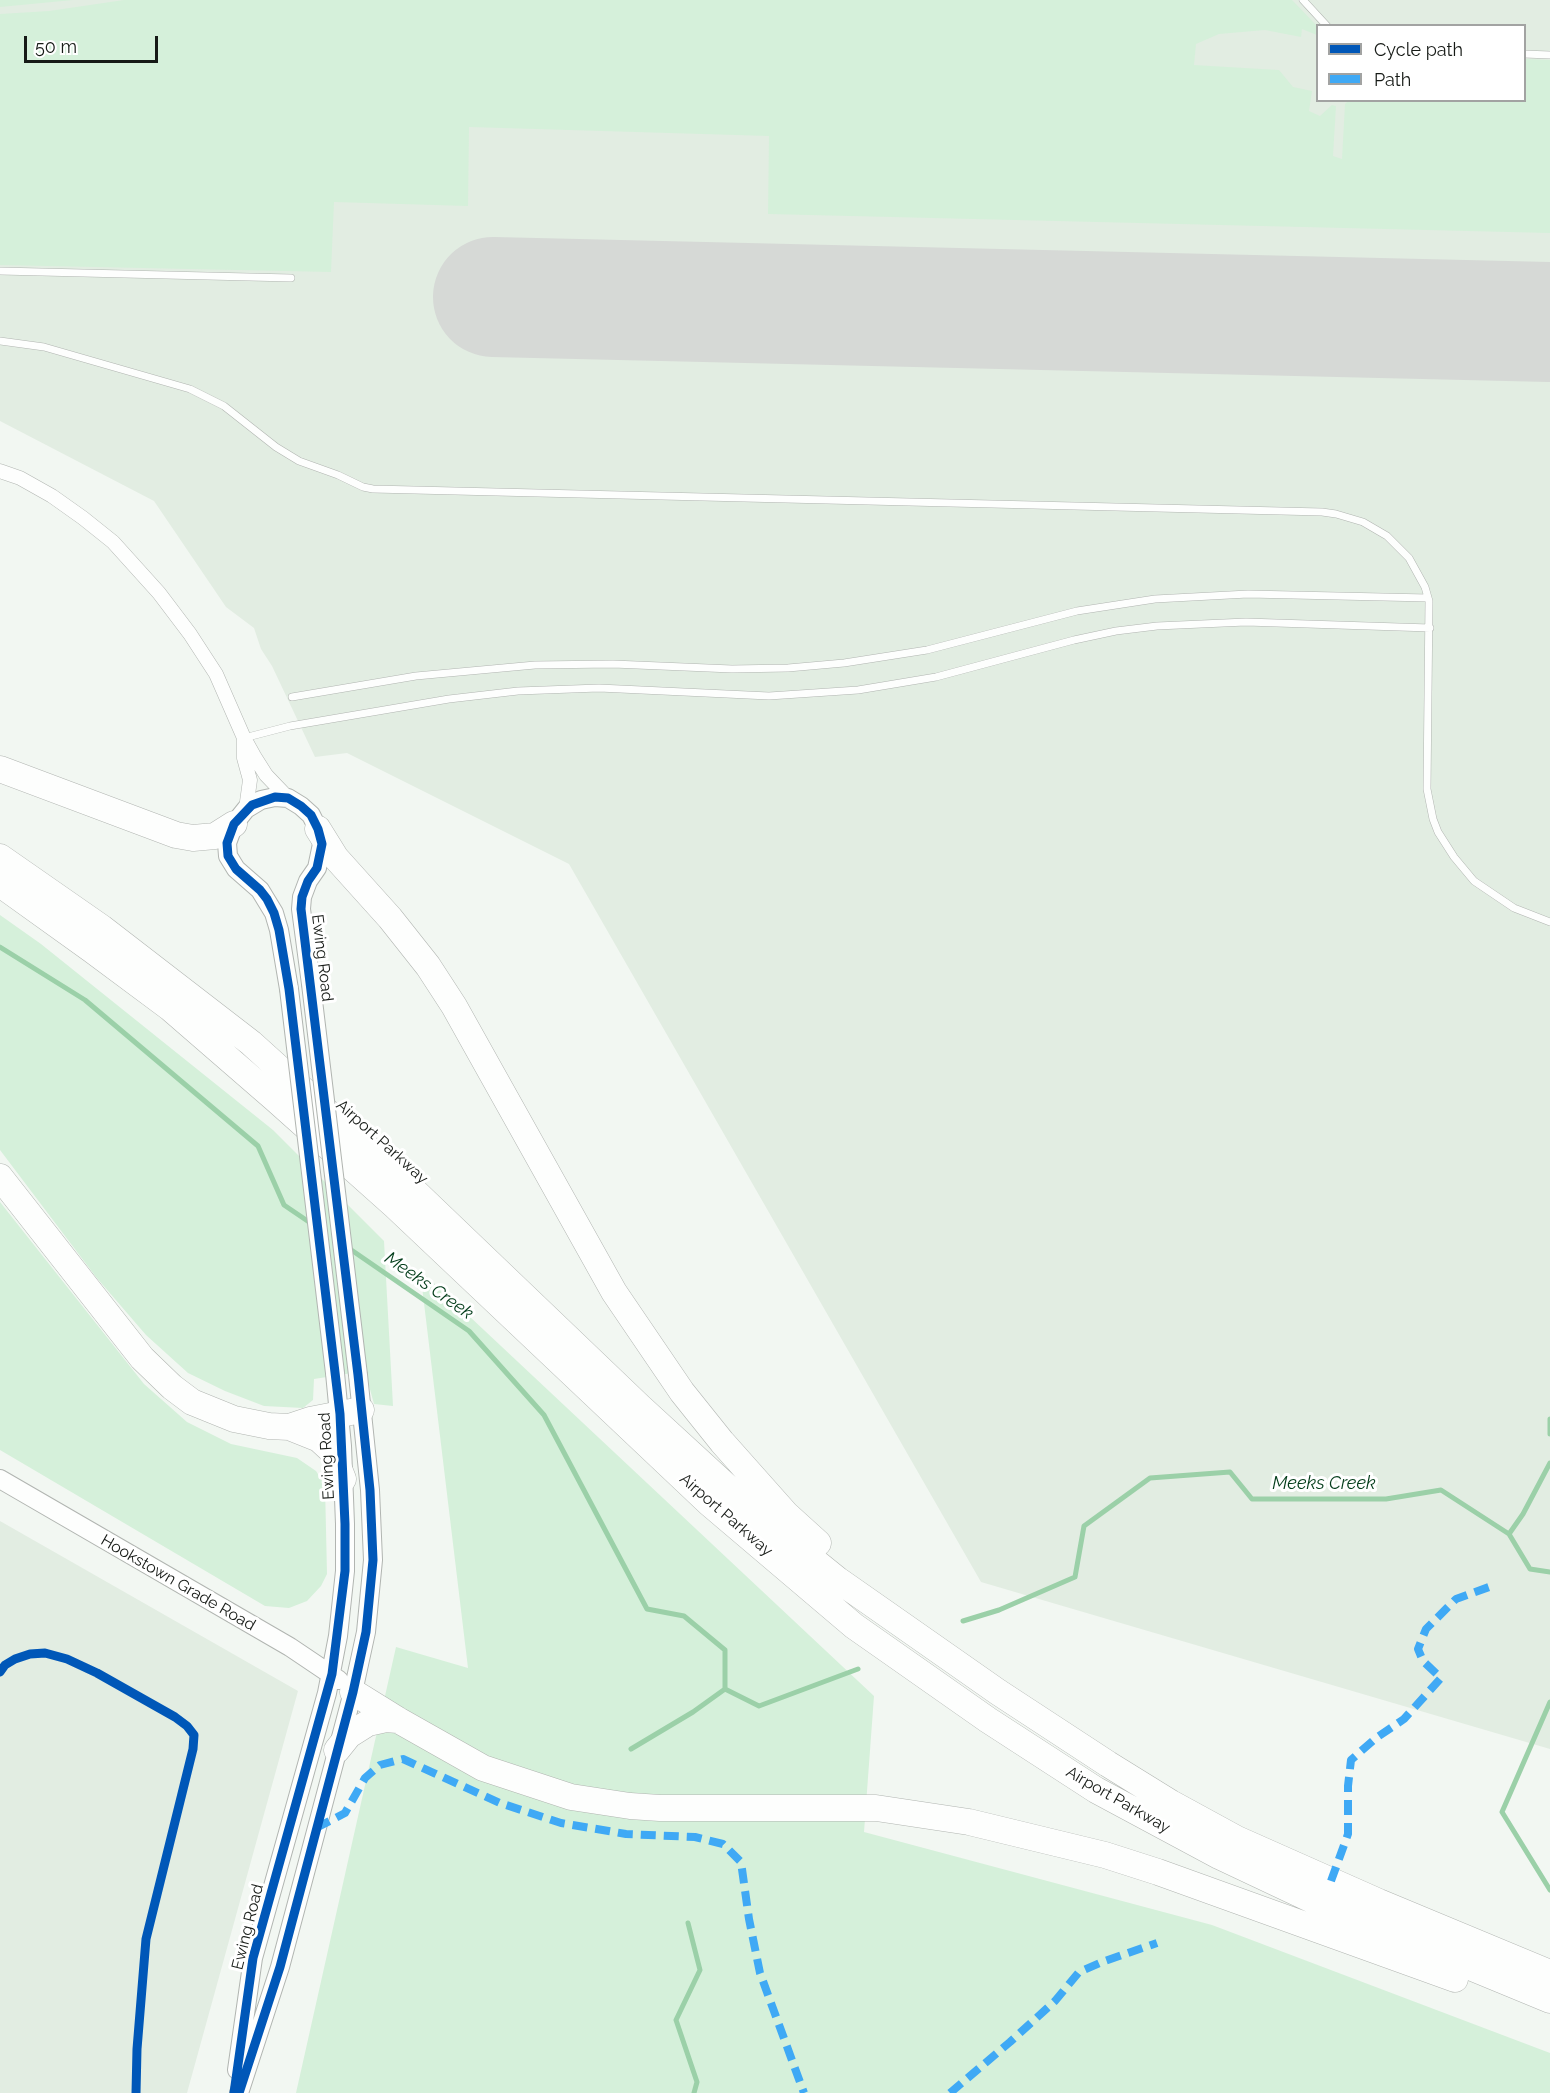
<!DOCTYPE html>
<style>
body{margin:0}
#map{position:relative;width:1550px;height:2093px;overflow:hidden;background:#f2f7f2;font-family:Raleway,sans-serif}
canvas{display:block}
.legend{position:absolute;left:1316px;top:24px;width:210px;height:78px;box-sizing:border-box;background:#fff;border:2px solid #a2a3a2;margin:0;padding:8px 10px;list-style:none;font-size:18px;color:#161a16}
.legend li{display:flex;align-items:center;gap:12px;height:30px}
.legend b{width:30px;border:2px solid #a2a3a2}
.scale{position:absolute;left:24px;top:36px;width:134px;height:27px;box-sizing:border-box;border:3px solid #161a16;border-top:0;padding-left:8px;font-size:18px;line-height:21px;white-space:nowrap;color:#161a16;-webkit-text-stroke:4px #fff;paint-order:stroke}
</style>
<div id="map">
<canvas width="1550" height="2093"></canvas>
<ul class="legend">
<li><b style="height:8px;background:#0057b8"></b>Cycle path</li>
<li><b style="height:8px;background:#3fa9f5"></b>Path</li>
</ul>
<div class="scale">50 m</div>
</div>
<script>
const context = document.querySelector('canvas').getContext('2d');
context.lineJoin = 'round';
function fill(path, color) { context.fillStyle = color; context.fill(path, 'evenodd'); }
const toPath = rows => new Path2D(rows.map(r => 'M' + r).join(''));
function trace(path, color, width, dash) { context.strokeStyle = color; context.lineWidth = width; context.lineCap = dash ? 'butt' : 'round'; context.setLineDash(dash || []); context.stroke(path); }
function label(font, color, halo, rows, align = 'center') {
  context.font = font + ' Raleway,sans-serif'; context.lineWidth = 6; context.setLineDash([]); context.textBaseline = 'middle'; context.strokeStyle = halo; context.fillStyle = color; for (const [text, x, y, turn = 0] of rows) {
    context.save(); context.translate(x, y); context.rotate((+turn || 0) * Math.PI / 180); context.textAlign = isNaN(turn) ? turn : align; if (halo) context.strokeText(text, 0, 0); context.fillText(text, 0, 0); context.restore();
  }
}
const built = toPath([
 [0,0,1550,0,1550,1749,981,1582,569,864,347,753,315,757,272,666,261,649,254,628,226,607,154,501,0,421],
 [1318,26,1524,26,1524,100,1318,100],
 [0,1521,298,1691,187,2093,0,2093]
]);
const green = toPath([
 [0,0,73,0,0,7],
 [124,0,1292,0,1317,26,1317,35,1302,29,1301,37,1265,30,1219,34,1196,44,1194,65,1279,70,1293,87,1312,91,1309,111,1320,116,1332,105,1336,106,1333,156,1342,159,1345,104,1348,101,1524,100,1525,59,1550,60,1550,233,768,214,769,136,469,127,468,206,334,202,331,272,0,265,0,14,49,11],
 [0,915,41,944,273,1130,384,1241,393,1406,374,1404,365,1371,314,1379,313,1400,303,1408,264,1406,225,1391,188,1373,146,1335,96,1277,0,1150],
 [0,1202,144,1384,187,1422,231,1444,297,1458,316,1471,325,1485,327,1574,321,1586,307,1601,289,1608,265,1606,0,1450],
 [420,1270,874,1696,864,1832,1212,1925,1550,2053,1550,2093,296,2093,396,1647,468,1668]
]);
const stream = toPath([
 [0,947,85,1000,258,1146,284,1205,312,1224],
 [347,1247,469,1331,544,1415,647,1609,684,1616,725,1650,725,1689,759,1706,858,1669],
 [1550,1419,1550,1434],
 [1509,1534,1523,1514,1550,1463],
 [963,1621,999,1610,1075,1577,1084,1526,1150,1478,1230,1472,1252,1499,1386,1499,1441,1490,1509,1534,1530,1569,1550,1572],
 [1550,1702,1502,1812,1550,1890],
 [631,1749,693,1712,725,1689],
 [688,1923,700,1970,676,2020,697,2082,694,2093]
]);
const runway = toPath([
 [493,297,1550,322]
]);
const service = toPath([
 [1303,0,1327,26],
 [1524,54,1550,55],
 [0,271,291,278],
 [0,341,44,347,190,389,224,406,276,447,299,461,338,475,363,487,373,489,1322,512,1336,514,1363,522,1387,536,1409,558,1425,587,1429,601,1427,789,1433,819,1438,832,1454,857,1474,881,1514,908,1550,922],
 [292,697,416,676,535,665,613,664,732,669,788,668,844,663,927,650,1077,611,1155,599,1248,594,1428,598],
 [244,738,290,726,449,699,518,691,599,688,769,696,858,690,936,677,1074,640,1116,631,1157,626,1246,622,1430,628]
]);
const minor = toPath([
 [0,471,20,478,52,496,83,518,113,542,159,593,190,634,216,674,244,738,254,756,266,775,288,798],
 [244,740,244,758,250,780,246,809]
]);
const tertiary = toPath([
 [289,989,279,930,274,913,260,890,236,869,228,856,227,843,234,824,246,809,261,800,275,797,288,798,301,806,311,815,318,829,322,844,317,868,308,881,302,897,301,909,311,984],
 [0,1479,290,1647,339,1680],
 [237,2070,253,1958,327,1693,338,1636,345,1571,345,1524,342,1446,335,1373],
 [239,2093,280,1967,353,1692,366,1632,373,1560,370,1490,358,1375]
]);
const motorway = toPath([
 [0,769,176,835,193,838,215,836,234,824],
 [318,829,336,858,390,918,428,966,454,1006,614,1292,682,1392,722,1442,786,1514,818,1543],
 [0,857,102,928,251,1043,407,1184,639,1406,760,1517,838,1580,998,1692,1108,1764,1171,1803,1237,1839,1379,1902,1550,1973],
 [0,884,92,950,170,1008,275,1099,395,1206,709,1503,854,1626,988,1720,1096,1790,1219,1856,1344,1915,1550,2000],
 [0,1177,142,1358,172,1387,192,1402,234,1419,269,1426,289,1427,319,1439,332,1451,343,1479],
 [289,1427,310,1420,361,1410],
 [353,1692,398,1720,483,1768,571,1797,630,1806,660,1808,876,1808,969,1822,1105,1855,1158,1872,1455,1979],
 [337,1750,349,1735,368,1723,386,1719,398,1720]
]);
const tertiaryBridge = toPath([
 [311,984,358,1375],
 [289,989,335,1373]
]);
const quiet = toPath([
 [316,1828,345,1813,365,1778,380,1765,403,1759,500,1803,561,1823,626,1834,695,1837,723,1844,741,1862,749,1919,760,1973,804,2093],
 [1331,1881,1348,1834,1348,1786,1351,1760,1376,1738,1404,1719,1441,1678,1423,1661,1418,1649,1426,1629,1456,1599,1489,1587],
 [950,2093,1010,2042,1055,2001,1079,1972,1102,1962,1157,1943]
]);
const cycleway = toPath([
 [0,1672,5,1665,15,1659,30,1654,45,1653,67,1659,97,1673,175,1717,187,1726,194,1735,193,1749,146,1939,137,2049,136,2093],
 [234,2093,253,1958,332,1674,345,1571,345,1524,340,1414,289,989,279,930,274,913,267,899,260,890,236,869,228,856,227,843,234,824,252,805,275,797,288,798,301,806,311,815,318,829,322,844,317,868,308,881,302,897,301,909,358,1375,370,1490,373,1560,366,1632,353,1692,280,1967,239,2093]
]);
const streetNames = [
 ["Ewing Road",322,958,83],
 ["Airport Parkway",382,1142,42],
 ["Ewing Road",327,1456,-93],
 ["Airport Parkway",726,1515,41],
 ["Hookstown Grade Road",178,1583,30],
 ["Airport Parkway",1118,1800,30],
 ["Ewing Road",248,1927,-76]
];
const waterNames = [
 ["Meeks Creek",429,1286,35],
 ["Meeks Creek",1324,1484]
];
fill(built, '#e2ede2');
fill(green, '#d5f0da');
trace(stream, '#9bd0a8', 5);
trace(runway, '#d6d9d6', 120);
trace(service, '#b1b5b1', 8);
trace(minor, '#b1b5b1', 15);
trace(tertiary, '#b1b5b1', 20);
trace(motorway, '#b1b5b1', 27);
trace(service, '#fdfefd', 7);
trace(minor, '#fdfefd', 14);
trace(tertiary, '#fdfefd', 18);
trace(motorway, '#fdfefd', 26);
trace(tertiaryBridge, '#b1b5b1', 20, []);
trace(tertiaryBridge, '#fdfefd', 18);
trace(quiet, '#3fa9f5', 8, [15, 8]);
trace(cycleway, '#0057b8', 9);
label('16px', '#161a16', '#fff', streetNames);
label('italic 18px', '#033d1a', '#fff', waterNames);
</script>
